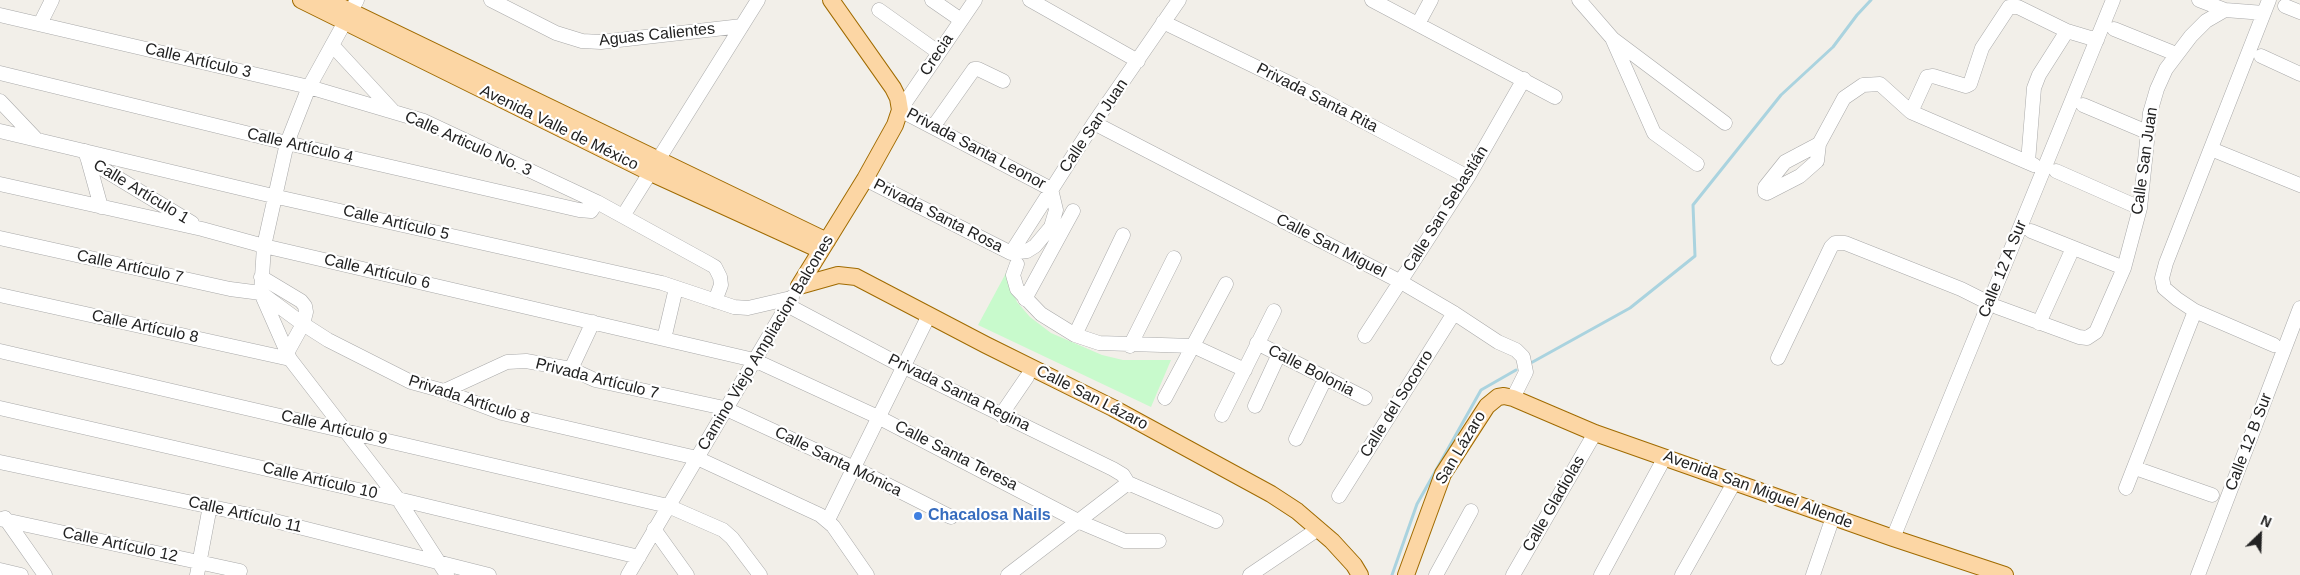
<!DOCTYPE html>
<meta charset="utf-8">
<style>
body{margin:0}
#map{position:relative;width:2300px;height:575px;overflow:hidden;background:#f2efe9;font-family:Helvetica,sans-serif}
canvas{display:block}
.north{position:absolute;left:2235px;top:510px;width:50px;height:50px;-webkit-text-stroke:4px #fff;paint-order:stroke;rotate:24deg;font-size:14px;font-weight:700;line-height:20px;text-align:center;color:#222}
.north::after{content:'';display:block;margin:auto;width:18px;height:22px;background:#222;clip-path:polygon(50% 0,100% 100%,50% 72%,0 100%)}
</style>
<div id="map">
<canvas width="2300" height="575"></canvas>
<div class="north">N</div>
</div>
<script>
const context = document.querySelector('canvas').getContext('2d');
context.lineJoin = 'round';
function fill(path, color) { context.fillStyle = color; context.fill(path, 'evenodd'); }
const toPath = rows => new Path2D(rows.map(r => 'M' + r).join(''));
function trace(path, color, width, dash) { context.strokeStyle = color; context.lineWidth = width; context.lineCap = dash ? 'butt' : 'round'; context.setLineDash(dash || []); context.stroke(path); }
function label(font, color, halo, rows, align = 'center') {
  context.font = font + ' Helvetica,sans-serif'; context.lineWidth = 4.5; context.setLineDash([]); context.textBaseline = 'middle'; context.strokeStyle = halo; context.fillStyle = color; for (const [text, x, y, turn = 0] of rows) {
    context.save(); context.translate(x, y); context.rotate((+turn || 0) * Math.PI / 180); context.textAlign = isNaN(turn) ? turn : align; if (halo) context.strokeText(text, 0, 0); context.fillText(text, 0, 0); context.restore();
  }
}
const park = toPath([
 [1006,273,1017,302,1030,317,1051,333,1102,355,1123,360,1171,360,1151,407,978,325]
]);
const stream = toPath([
 [1529,364,1630,308,1695,256,1693,205,1781,95,1833,47,1857,15,1871,0],
 [1392,575,1417,504,1481,390,1516,370]
]);
const minor = toPath([
 [357,0,309,87,287,143,264,246,261,293,290,359,398,499,447,575],
 [491,0,556,33,582,41,601,42,742,26],
 [932,0,961,20],
 [1030,0,1138,61],
 [1372,0,1555,97],
 [1579,0,1612,38,1654,133,1697,164],
 [2199,0,2225,10],
 [2269,0,2166,263,2162,278,2164,288,2177,299,2195,311,2274,345],
 [2285,6,2300,12],
 [879,10,938,52],
 [0,15,309,87,424,121,597,202,708,263,715,267,720,277,721,285,715,301],
 [1163,22,1306,91,1468,177],
 [40,24,52,0],
 [1418,24,1431,0],
 [2114,29,2176,54],
 [1613,39,1725,123],
 [332,45,393,111],
 [2261,56,2300,74],
 [0,73,287,143,579,210,591,211,597,202],
 [0,101,37,140],
 [2083,105,2147,132],
 [1911,112,2034,165],
 [1094,123,1401,282,1454,313,1498,342,1516,350,1523,357,1526,372,1513,398],
 [933,127,974,69,978,69,1003,81],
 [0,131,273,196,662,283,734,307,748,308,791,298],
 [1819,144,1817,161,1800,176,1767,193,1765,192,1765,187,1785,162,1819,144,1844,98,1863,85,1880,84,1911,112,1927,77,1933,76,1966,86,1970,84,1982,48,2009,7,2018,7,2067,31],
 [2211,149,2300,185],
 [85,151,88,160,192,223],
 [88,160,101,207],
 [2028,162,2034,88,2039,75,2067,31,2097,40],
 [2056,171,2140,208],
 [865,179,1011,253,1027,251,1035,246,1051,227,1056,210,1051,189,900,110,975,0],
 [0,184,202,229,264,246,754,360,878,417,1080,522,1125,541,1159,541],
 [623,216,758,0],
 [2031,231,2124,268],
 [0,238,230,289,261,293,303,324,328,340,411,382,444,391,502,413,697,458,820,515,833,526,867,575],
 [1011,253,1094,123,1179,0],
 [1017,264,1013,275,1017,289,1041,314,1075,335,1099,343,1193,346,1245,370],
 [261,277,301,301,305,306,306,312,303,324,287,353],
 [0,295,290,359],
 [1025,299,1073,211],
 [787,305,904,367,1113,469,1123,475,1128,483],
 [1997,307,2079,337,2087,338,2096,332,2124,268,2140,208,2150,113,2157,89,2166,69,2191,36,2206,21,2225,10,2264,13],
 [2039,323,2073,248],
 [1075,335,1123,235],
 [1365,336,1468,177,1524,79],
 [664,339,676,288],
 [1257,343,1365,398],
 [1130,346,1174,258],
 [0,351,668,506,723,530,732,538,760,575],
 [1778,358,1831,247,1835,243,1845,243,1961,289,1989,303],
 [571,369,593,322],
 [444,391,507,362,526,361,571,369,595,380,724,408,852,467,951,517],
 [1165,398,1226,284],
 [1255,406,1279,354],
 [0,408,398,499,639,557],
 [1001,415,1027,377],
 [1222,415,1274,311],
 [1296,439,1325,379],
 [0,462,259,517,489,575],
 [2135,468,2212,495],
 [1128,483,1216,521],
 [2126,488,2195,311],
 [1339,496,1454,313],
 [5,518,45,575],
 [0,519,240,571],
 [828,520,929,315],
 [654,529,687,575],
 [1893,538,2113,0],
 [0,570,21,575],
 [197,575,210,506],
 [628,575,792,297],
 [1008,575,1128,483],
 [1250,575,1318,529],
 [1436,575,1471,511],
 [1513,575,1595,433],
 [1601,575,1665,457],
 [1682,575,1735,481],
 [1813,575,1833,517],
 [2198,575,2300,308]
]);
const major = toPath([
 [301,0,651,173,820,250],
 [327,0,827,241],
 [799,286,838,275,856,277,986,345,1113,408,1271,494,1297,511,1332,541,1354,565,1360,575],
 [799,286,865,179,895,125,900,110,898,98,893,88,831,0],
 [1406,575,1443,474,1487,406,1498,397,1504,396,1513,398,1595,433,1893,538,2005,575]
]);
const markers = [
 [918,516,5,"#3f7fe0"]
];
const streetNames = [
 ["Aguas Calientes",657,35,-6],
 ["Crecia",937,55,-56],
 ["Calle Artículo 3",198,61,13],
 ["Privada Santa Rita",1317,98,27],
 ["Calle San Juan",1094,126,-56],
 ["Avenida Valle de México",559,128,26],
 ["Calle Articulo No. 3",468,144,24],
 ["Calle Artículo 4",300,146,13],
 ["Privada Santa Leonor",976,149,28],
 ["Calle San Juan",2145,161,-82],
 ["Calle Artículo 1",141,192,31],
 ["Calle San Sebastián",1446,209,-58],
 ["Privada Santa Rosa",938,216,27],
 ["Calle Artículo 5",396,223,13],
 ["Calle San Miguel",1331,246,27],
 ["Calle Artículo 7",130,267,12],
 ["Calle 12 A Sur",2003,269,-68],
 ["Calle Artículo 6",377,272,13],
 ["Calle Artículo 8",145,327,12],
 ["Camino Viejo Ampliacion Balcones",766,343,-59],
 ["Calle Bolonia",1311,371,27],
 ["Privada Artículo 7",597,379,14],
 ["Privada Santa Regina",959,393,26],
 ["Calle San Lázaro",1092,398,27],
 ["Privada Artículo 8",469,400,18],
 ["Calle del Socorro",1397,404,-58],
 ["Calle Artículo 9",334,428,13],
 ["Calle 12 B Sur",2249,442,-69],
 ["San Lázaro",1461,448,-59],
 ["Calle Santa Teresa",956,456,27],
 ["Calle Santa Mónica",838,462,26],
 ["Calle Artículo 10",320,481,13],
 ["Avenida San Miguel Allende",1758,490,20],
 ["Calle Gladiolas",1554,504,-60],
 ["Calle Artículo 11",245,515,13],
 ["Calle Artículo 12",120,545,12]
];
const shopNames = [
 ["Chacalosa Nails",928,516]
];
fill(park, '#c8facc');
trace(stream, '#aad3df', 3);
trace(minor, '#a9a9a9', 15);
trace(major, '#a06b00', 18);
trace(minor, '#fff', 14);
trace(major, '#fcd6a4', 16);
for (const [x, y, r, color] of markers) { const dot = new Path2D(); dot.arc(x, y, r, 0, 2 * Math.PI); context.fillStyle = color; context.fill(dot); trace(dot, '#fff', 2); }
label('16px', '#222', '#fff', streetNames);
label('bold 16px', '#366cbe', '#fff', shopNames, 'left');
</script>
